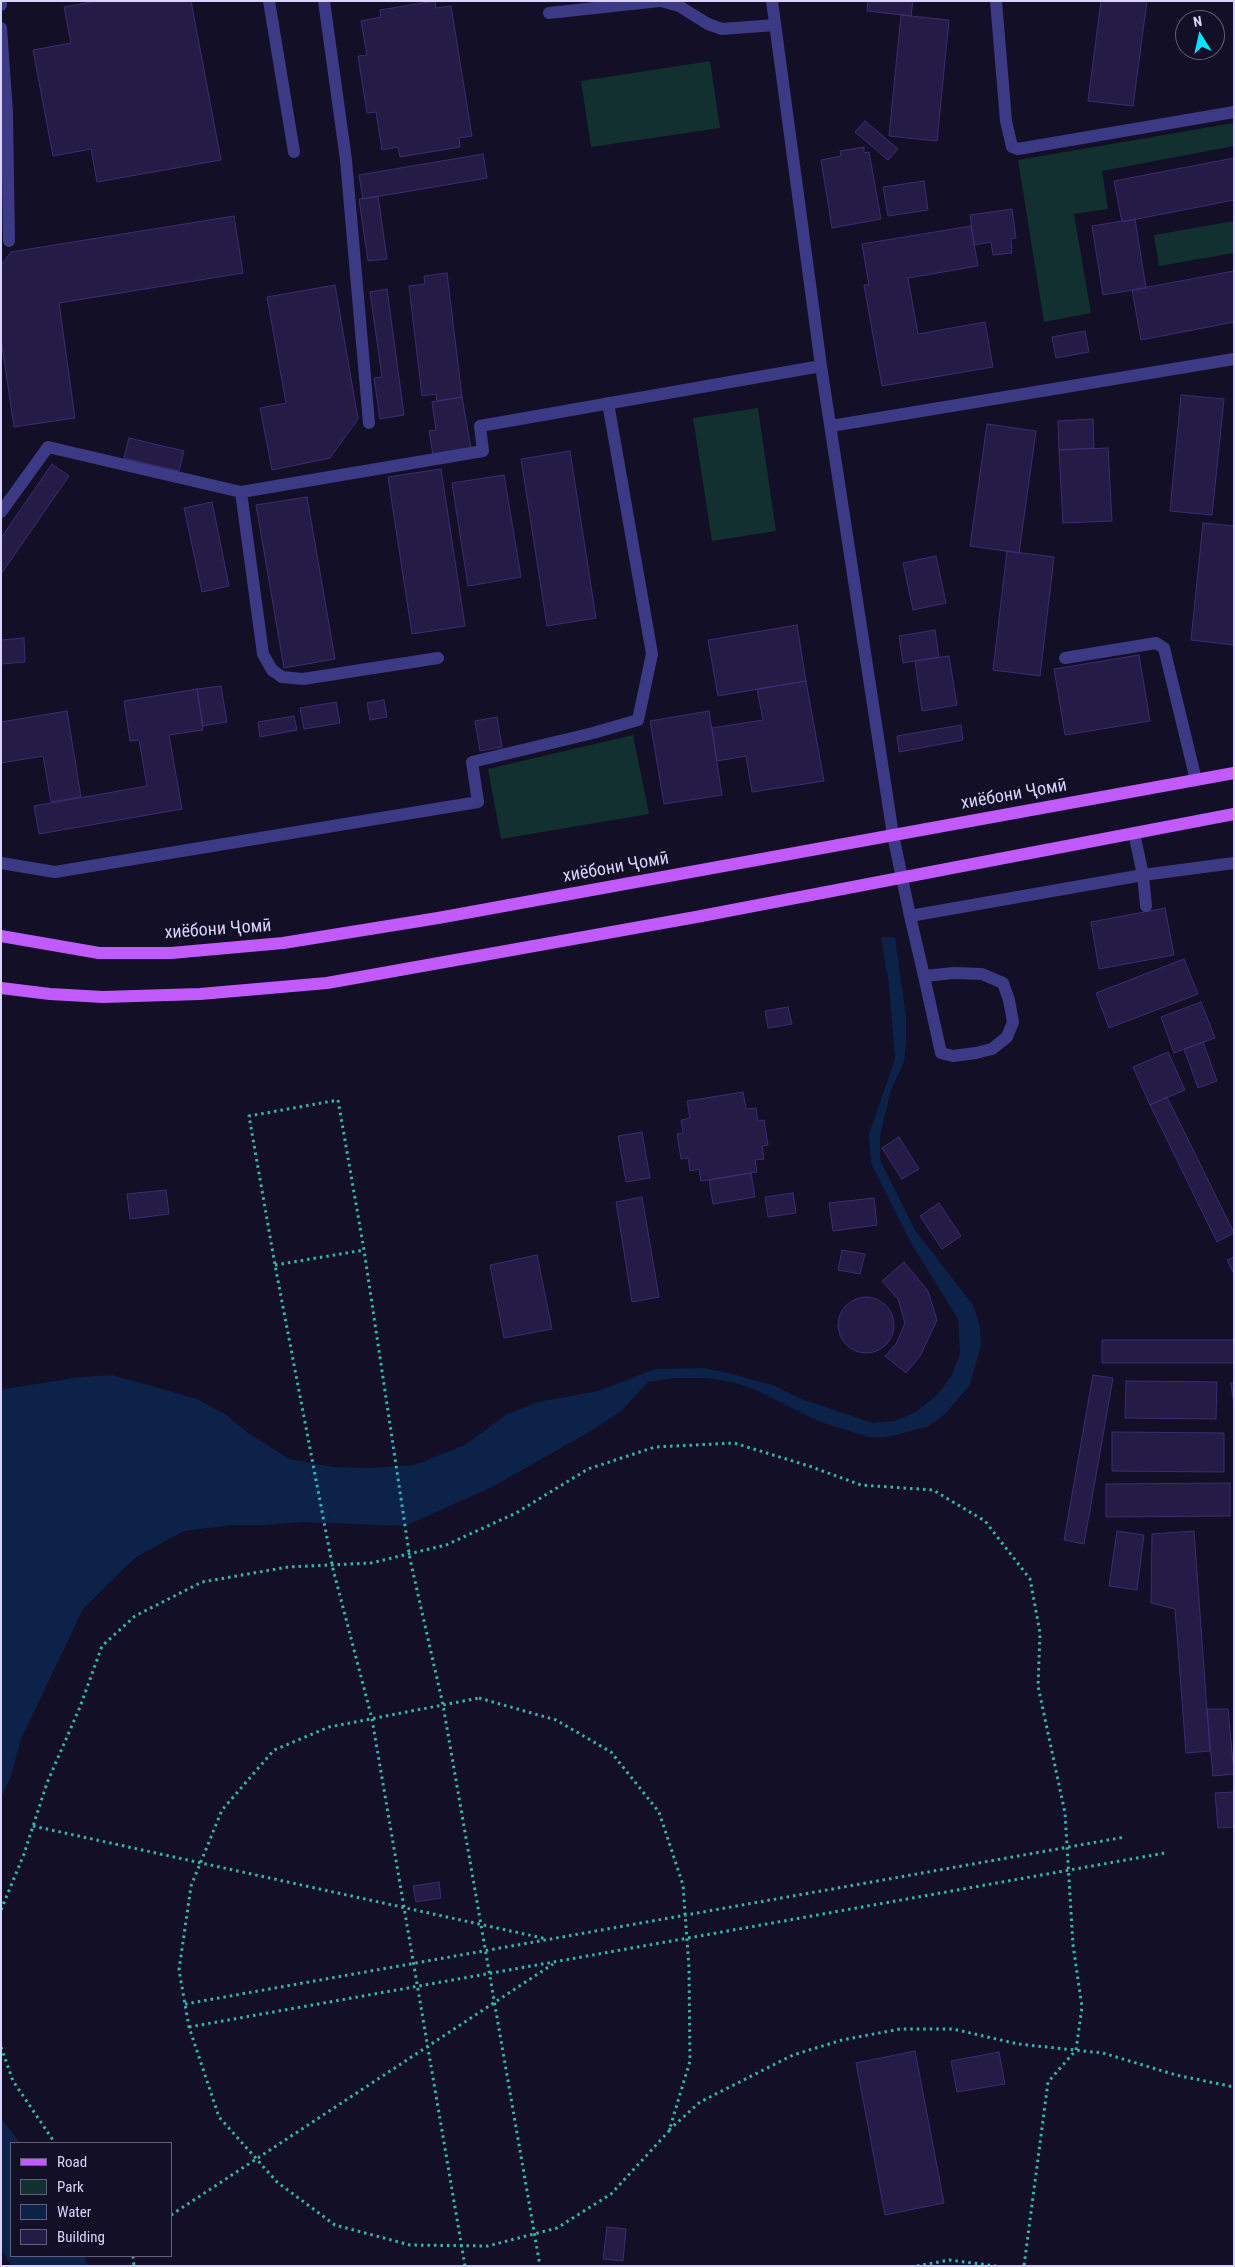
<!DOCTYPE html>
<meta charset="utf-8">
<style>
body{margin:0}
#map{position:relative;width:1235px;height:2267px;overflow:hidden;background:#130f26;font-family:"Roboto Condensed",sans-serif}
canvas{display:block}
.frame{position:absolute;inset:0;border:2px solid #d9d4ff;pointer-events:none}
.legend{position:absolute;left:10px;top:2142px;width:162px;height:115px;box-sizing:border-box;background:#130f26;border:1px solid #625e7d;margin:0;padding:6px 9px;list-style:none;font-size:15px;color:#d9d4ff}
.legend li{display:flex;align-items:center;gap:10px;height:25px}
.legend b{width:25px;border:1px solid #625e7d}
.north{position:absolute;left:1175px;top:10px;width:50px;height:50px;box-sizing:border-box;background:#130f26;border:1px solid #625e7d;border-radius:50%;rotate:350deg;font-size:14px;font-weight:700;line-height:20px;text-align:center;color:#d9d4ff}
.north::after{content:'';display:block;margin:auto;width:18px;height:22px;background:#00e5ff;clip-path:polygon(50% 0,100% 100%,50% 72%,0 100%)}
</style>
<div id="map">
<canvas width="1235" height="2267"></canvas>
<div class="frame"></div>
<ul class="legend">
<li><b style="height:6px;background:#c25bff"></b>Road</li>
<li><b style="height:14px;background:#12302f"></b>Park</li>
<li><b style="height:14px;background:#0c2248"></b>Water</li>
<li><b style="height:14px;background:#241b47"></b>Building</li>
</ul>
<div class="north">N</div>
</div>
<script>
const context = document.querySelector('canvas').getContext('2d');
context.lineJoin = 'round';
function fill(path, color) { context.fillStyle = color; context.fill(path, 'evenodd'); }
const toPath = rows => new Path2D(rows.map(r => 'M' + r).join(''));
function trace(path, color, width, dash) { context.strokeStyle = color; context.lineWidth = width; context.lineCap = dash ? 'butt' : 'round'; context.setLineDash(dash || []); context.stroke(path); }
function label(font, color, halo, rows, align = 'center') {
  context.font = font + ' "Roboto Condensed",sans-serif'; context.lineWidth = 5; context.setLineDash([]); context.textBaseline = 'middle'; context.strokeStyle = halo; context.fillStyle = color; for (const [text, x, y, turn = 0] of rows) {
    context.save(); context.translate(x, y); context.rotate((+turn || 0) * Math.PI / 180); context.textAlign = isNaN(turn) ? turn : align; if (halo) context.strokeText(text, 0, 0); context.fillText(text, 0, 0); context.restore();
  }
}
const green = toPath([
 [710,61,720,128,591,147,581,81],
 [1234,123,1234,146,1102,171,1108,209,1074,214,1091,313,1044,322,1018,160],
 [1234,221,1234,253,1159,266,1154,235],
 [758,408,776,531,712,541,693,418],
 [633,735,649,814,501,839,488,769]
]);
const water = toPath([
 [881,937,895,937,906,1017,906,1043,904,1062,891,1090,880,1135,880,1160,915,1230,973,1305,980,1326,981,1345,970,1385,944,1415,927,1427,887,1437,872,1438,820,1422,758,1391,736,1383,708,1378,675,1378,648,1382,621,1411,596,1428,494,1486,405,1526,303,1522,265,1525,232,1525,184,1531,136,1557,83,1609,21,1739,11,1776,1,1798,1,1391,4,1389,80,1377,112,1375,197,1399,225,1414,248,1433,289,1459,333,1467,369,1468,415,1465,465,1445,507,1414,538,1402,598,1391,655,1369,704,1368,732,1374,773,1385,799,1398,872,1423,894,1421,916,1412,938,1394,952,1375,960,1353,958,1319,911,1243,871,1163,869,1134,895,1059,889,985],
 [1,2118,20,2143,11,2143,11,2256,84,2256,88,2266,12,2266,1,2249]
]);
const building = toPath([
 [97,1,191,1,221,160,97,182,91,149,53,156,33,50,71,43,64,7,97,1],
 [435,1,436,8,451,6,472,136,459,138,460,147,400,157,398,147,382,150,376,112,367,113,358,56,367,55,361,21,381,17,380,10,435,1],
 [868,1,913,1,911,16,867,11,868,1],
 [1101,1,1147,1,1133,106,1088,101,1101,1],
 [901,15,949,20,937,141,889,136,901,15],
 [865,121,898,149,888,160,855,132,865,121],
 [864,147,864,153,869,152,881,219,832,228,821,160,841,156,840,151,864,147],
 [483,154,487,178,363,199,359,175,483,154],
 [1234,158,1234,200,1122,222,1114,181,1234,158],
 [924,181,928,210,888,216,883,187,924,181],
 [378,196,387,259,368,261,359,199,378,196],
 [1012,209,1016,238,1011,239,1012,253,993,255,991,242,974,245,970,215,1012,209],
 [234,216,243,273,59,303,75,418,14,427,1,339,1,265,11,252,234,216],
 [1135,219,1146,288,1103,295,1092,226,1135,219],
 [971,226,978,266,908,278,918,334,985,322,993,367,882,386,864,285,869,285,862,244,971,226],
 [1234,271,1234,322,1141,340,1132,290,1234,271],
 [447,273,462,397,437,401,436,394,422,396,409,286,425,284,424,276,447,273],
 [335,285,358,419,330,458,272,470,260,408,286,403,267,297,335,285],
 [387,289,404,415,380,419,374,378,382,377,370,292,387,289],
 [1085,331,1089,352,1056,358,1052,337,1085,331],
 [1181,395,1224,399,1212,515,1170,511,1181,395],
 [462,397,471,448,433,455,429,431,436,430,432,402,462,397],
 [1093,419,1094,448,1059,450,1058,421,1093,419],
 [987,424,1036,431,1019,553,970,546,987,424],
 [129,438,184,451,179,471,124,458,129,438],
 [1108,448,1112,521,1063,523,1059,450,1108,448],
 [570,451,596,618,547,626,521,459,570,451],
 [52,464,69,476,1,574,1,538,52,464],
 [441,469,465,626,412,634,388,477,441,469],
 [504,475,521,577,468,586,452,483,504,475],
 [307,497,335,659,284,668,256,505,307,497],
 [212,502,229,586,202,592,184,508,212,502],
 [1203,523,1234,526,1234,645,1191,640,1203,523],
 [1007,551,1054,557,1040,676,993,670,1007,551],
 [936,556,946,603,913,610,903,563,936,556],
 [797,625,806,681,718,696,708,640,797,625],
 [935,630,939,657,903,663,899,636,935,630],
 [24,638,25,662,1,664,1,640,24,638],
 [1139,655,1150,721,1065,735,1054,669,1139,655],
 [949,656,957,705,922,711,915,661,949,656],
 [806,681,824,781,752,792,746,756,717,761,712,728,763,720,757,689,806,681],
 [221,686,227,722,203,726,197,689,221,686],
 [197,689,203,730,169,735,182,809,39,834,34,806,147,786,139,740,130,741,124,701,197,689],
 [384,700,387,717,370,720,367,703,384,700],
 [336,702,340,723,304,729,300,708,336,702],
 [67,711,81,797,51,802,43,756,1,763,1,722,67,711],
 [709,711,722,795,664,804,650,721,709,711],
 [294,716,297,730,260,737,258,722,294,716],
 [497,717,502,747,480,751,475,721,497,717],
 [961,725,963,740,899,752,897,736,961,725],
 [1165,908,1174,955,1099,969,1091,922,1165,908],
 [1184,959,1198,994,1109,1028,1096,993,1184,959],
 [1201,1002,1215,1038,1174,1053,1161,1017,1201,1002],
 [788,1007,792,1024,768,1028,765,1011,788,1007],
 [1203,1042,1217,1081,1198,1088,1184,1049,1203,1042],
 [1168,1052,1185,1090,1150,1105,1133,1067,1168,1052],
 [743,1092,746,1109,756,1108,758,1121,764,1120,768,1145,762,1146,764,1159,755,1160,757,1172,701,1181,699,1169,690,1171,688,1158,681,1159,677,1134,683,1133,681,1120,690,1118,687,1101,743,1092],
 [1167,1097,1234,1233,1217,1242,1150,1105,1167,1097],
 [642,1132,650,1178,626,1182,618,1136,642,1132],
 [899,1137,919,1169,902,1179,882,1148,899,1137],
 [751,1173,755,1197,713,1204,709,1180,751,1173],
 [166,1190,169,1214,130,1219,127,1194,166,1190],
 [793,1193,796,1213,768,1217,765,1197,793,1193],
 [642,1197,659,1297,632,1302,616,1202,642,1197],
 [874,1198,877,1225,833,1231,829,1203,874,1198],
 [939,1203,961,1236,942,1249,920,1216,939,1203],
 [842,1250,865,1254,860,1274,838,1270,842,1250],
 [537,1255,552,1329,504,1338,490,1265,537,1255],
 [1234,1257,1234,1274,1227,1260,1234,1257],
 [904,1262,928,1291,937,1320,920,1356,906,1373,885,1356,896,1344,905,1323,898,1299,882,1281,904,1262],
 '838 1325a28 28 0 1 1 56 0a28 28 0 1 1-56 0Z',
 [1102,1340,1234,1340,1234,1363,1102,1363,1102,1340],
 [1093,1375,1113,1378,1084,1544,1064,1540,1093,1375],
 [1126,1381,1217,1382,1216,1419,1125,1418,1126,1381],
 [1231,1383,1234,1383,1234,1406,1231,1383],
 [1112,1432,1224,1433,1224,1472,1112,1471,1112,1432],
 [1230,1483,1230,1516,1106,1517,1106,1484,1230,1483],
 [1117,1531,1144,1535,1137,1590,1109,1586,1117,1531],
 [1194,1531,1210,1751,1186,1753,1175,1609,1151,1603,1152,1534,1194,1531],
 [1207,1709,1228,1709,1234,1774,1213,1776,1207,1709],
 [1234,1792,1234,1827,1218,1828,1215,1793,1234,1792],
 [439,1882,441,1898,416,1902,413,1886,439,1882],
 [915,2051,944,2203,885,2215,856,2063,915,2051],
 [999,2052,1005,2084,957,2092,951,2061,999,2052],
 [607,2227,626,2229,623,2261,603,2259,607,2227]
]);
const path = toPath([
 [275,1265,364,1250],
 [479,1698,556,1720,611,1752,659,1812,683,1885,689,1968,690,2061,669,2131,611,2194,557,2228,488,2246,410,2245,335,2225,277,2182,219,2117,189,2027,179,1970,191,1886,222,1810,274,1750,329,1727,479,1698],
 [33,1826,547,1939],
 [1,1910,24,1854,47,1783,80,1707,102,1646,135,1616,202,1582,288,1567,371,1563,446,1545,516,1513,588,1469,655,1447,734,1443,809,1466,861,1485,933,1490,985,1521,1030,1579,1040,1633,1038,1686,1065,1813,1073,1945,1082,2007,1076,2050,1048,2082,1024,2266],
 [185,2004,1125,1837],
 [189,2027,1165,1853],
 [1,2047,13,2081,55,2143],
 [669,2130,700,2102,793,2055,842,2040,900,2029,953,2029,1018,2044,1103,2053,1176,2075,1234,2087],
 [171,2215,553,1964],
 [133,2256,134,2266],
 [465,2266,372,1719,333,1569,275,1265,249,1116,338,1100,364,1250,410,1559,443,1705,540,2266],
 [917,2266,949,2260,996,2266]
]);
const minor = toPath([
 [269,1,294,152],
 [324,1,346,160,369,423],
 [661,1,679,6,708,24,722,29,775,25],
 [772,1,821,366,893,835,910,916,924,976,941,1053,953,1056,976,1053,992,1049,1007,1037,1013,1022,1009,1000,1003,983,982,974,954,973,924,976],
 [996,1,1006,121,1012,147,1018,149,1234,112],
 [1,5,1,1],
 [549,13,659,1],
 [1,28,7,113,9,241],
 [831,426,1234,359],
 [241,492,263,654,272,670,282,677,303,679,438,658],
 [1,512,48,447,241,492,483,451,480,426,821,366],
 [1065,658,1156,643,1164,648,1196,780],
 [1134,833,1143,875,1146,906],
 [1,863,55,872,478,802,472,762,593,733,638,720,652,654,608,403],
 [910,916,1143,875,1234,863]
]);
const major = toPath([
 [1,936,99,953,171,953,283,943,438,918,1234,773],
 [1,988,50,994,103,997,200,994,327,983,696,917,1234,814]
]);
const streetNames = [
 ["хиёбони Ҷомӣ",1014,795,-10],
 ["хиёбони Ҷомӣ",616,868,-10],
 ["хиёбони Ҷомӣ",218,930,-4]
];
fill(green, '#12302f');
fill(water, '#0c2248');
fill(building, '#241b47');
trace(building, '#3b2d73', 1);
trace(path, '#2fb8b0', 3, [2.5, 4]);
trace(minor, '#3d3a85', 12);
trace(major, '#c25bff', 12);
label('18px', '#d9d4ff', '#130f26', streetNames);
</script>
